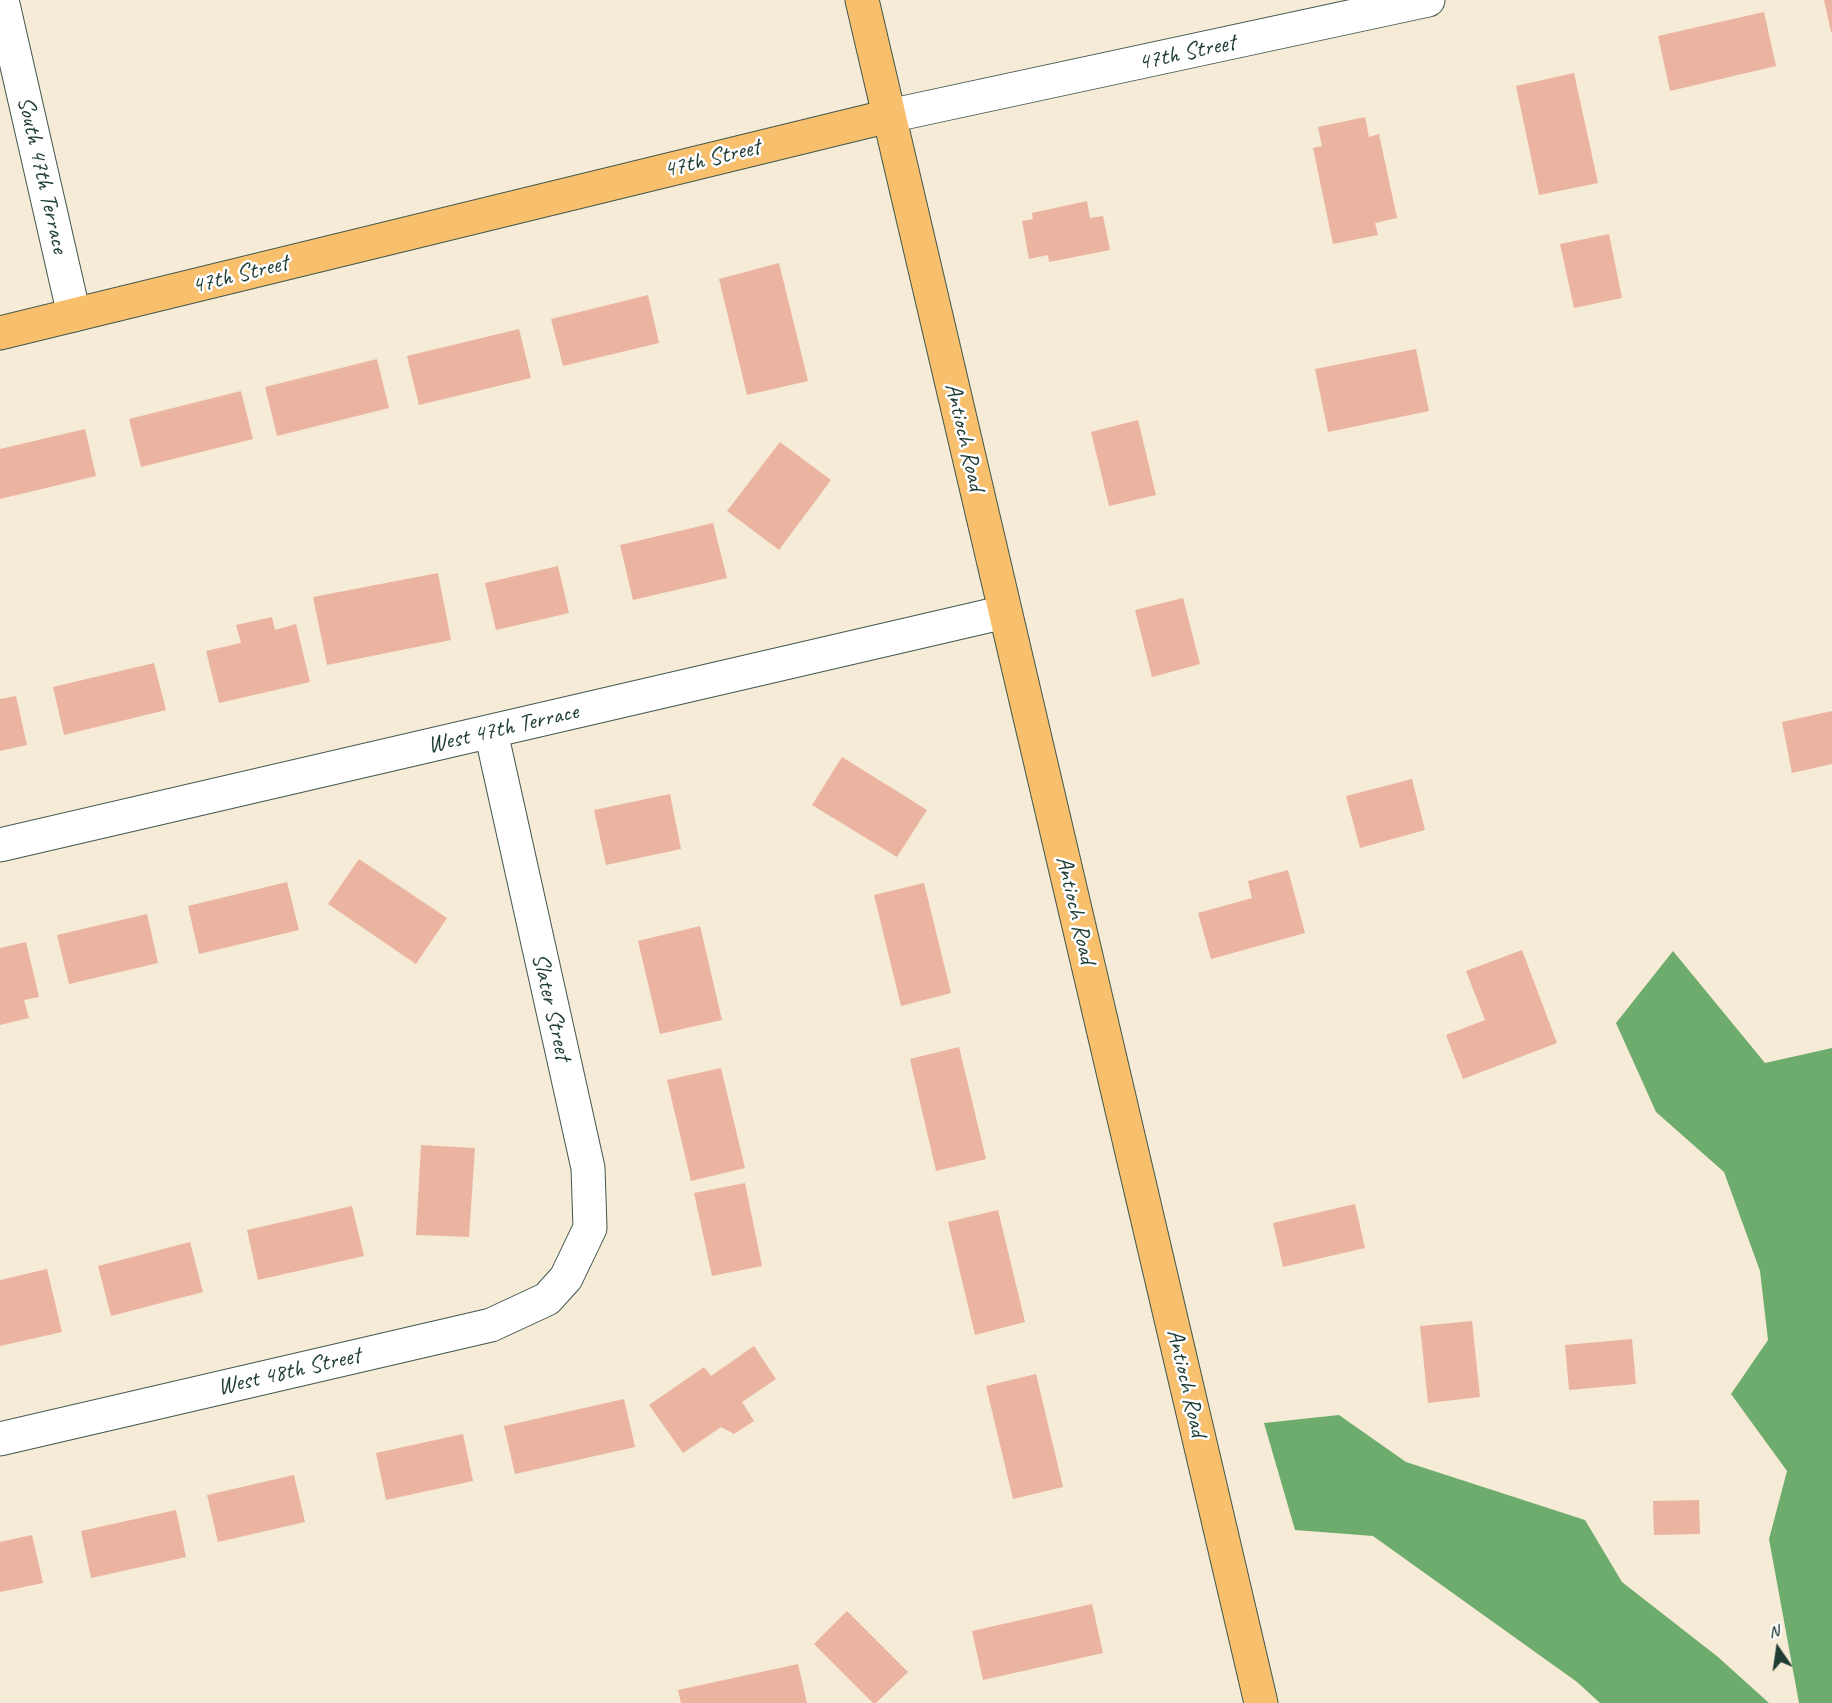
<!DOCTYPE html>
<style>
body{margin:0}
#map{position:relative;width:1832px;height:1703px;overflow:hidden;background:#f6ebd6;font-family:Caveat,sans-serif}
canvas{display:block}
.north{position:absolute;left:1748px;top:1619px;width:60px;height:60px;-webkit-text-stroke:4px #fff;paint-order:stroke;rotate:347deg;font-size:16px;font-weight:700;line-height:24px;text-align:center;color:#1f3d34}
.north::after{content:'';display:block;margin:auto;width:21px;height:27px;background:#1f3d34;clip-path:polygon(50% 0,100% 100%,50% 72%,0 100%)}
</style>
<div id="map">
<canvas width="1832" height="1703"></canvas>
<div class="north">N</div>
</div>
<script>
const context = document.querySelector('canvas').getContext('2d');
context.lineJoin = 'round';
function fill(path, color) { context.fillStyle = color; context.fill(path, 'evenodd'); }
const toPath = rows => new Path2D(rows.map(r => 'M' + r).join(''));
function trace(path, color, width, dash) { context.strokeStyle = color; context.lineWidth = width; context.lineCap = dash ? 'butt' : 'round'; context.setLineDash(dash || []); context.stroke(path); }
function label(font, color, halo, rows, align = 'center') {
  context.font = font + ' Caveat,sans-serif'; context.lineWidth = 5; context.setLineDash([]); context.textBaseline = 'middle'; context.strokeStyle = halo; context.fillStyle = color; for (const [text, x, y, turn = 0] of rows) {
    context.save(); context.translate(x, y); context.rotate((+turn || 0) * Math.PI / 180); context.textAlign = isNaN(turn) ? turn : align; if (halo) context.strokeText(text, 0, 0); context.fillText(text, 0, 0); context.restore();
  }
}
const forest = toPath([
 [1673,951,1765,1063,1832,1048,1832,1703,1799,1703,1769,1539,1787,1471,1731,1394,1768,1340,1760,1271,1724,1172,1656,1112,1616,1023],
 [1339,1415,1406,1462,1585,1520,1622,1582,1718,1657,1769,1703,1600,1703,1577,1682,1373,1536,1295,1530,1264,1423]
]);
const building = toPath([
 [1824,0,1832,0,1832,32,1831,32],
 [1764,12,1776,66,1670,91,1658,36],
 [1574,73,1598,183,1539,195,1516,86],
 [1365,117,1369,137,1379,134,1397,218,1375,223,1378,235,1333,244,1313,148,1322,146,1318,127],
 [1087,201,1090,218,1103,216,1110,250,1049,262,1048,255,1029,259,1022,221,1033,219,1032,213],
 [1609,234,1622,298,1574,308,1560,244],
 [779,263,808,381,747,395,719,279],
 [648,295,659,343,563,366,551,319],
 [519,329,531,378,419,405,407,356],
 [1416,349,1429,411,1328,432,1315,369],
 [377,359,389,408,277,436,265,387],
 [241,391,253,439,141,467,129,419],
 [1138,420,1156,495,1109,506,1091,432],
 [85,429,96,476,0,499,0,449],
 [780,442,831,480,779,550,727,511],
 [713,523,727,578,633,600,620,545],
 [558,566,569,613,496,630,485,583],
 [438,573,451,640,327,665,313,597],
 [1183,598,1200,664,1152,677,1135,610],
 [272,617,275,630,296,624,310,682,219,703,206,651,241,643,236,625],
 [154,663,166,710,64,735,53,687],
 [16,696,27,745,0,751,0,699],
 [1832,711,1832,764,1792,773,1782,722],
 [842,757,927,810,897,857,812,805],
 [1412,779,1425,830,1360,848,1346,796],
 [670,794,681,849,606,865,594,810],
 [359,859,447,918,416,964,328,904],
 [1288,870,1305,933,1211,959,1198,913,1252,898,1248,881],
 [287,882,299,930,199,954,188,906],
 [924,883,951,993,901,1006,874,895],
 [147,914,158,963,69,984,57,935],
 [700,926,722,1020,660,1034,638,941],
 [26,942,39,997,24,1000,29,1018,0,1025,0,948],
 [1522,950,1557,1043,1463,1079,1446,1035,1485,1020,1466,971],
 [959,1047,986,1159,936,1171,910,1059],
 [721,1068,745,1168,691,1181,667,1080],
 [421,1145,475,1148,469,1237,416,1235],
 [745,1183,762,1266,712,1276,694,1193],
 [1355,1204,1365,1248,1283,1267,1273,1223],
 [352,1206,364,1256,258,1280,247,1230],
 [998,1210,1025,1322,975,1335,948,1222],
 [190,1242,203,1292,111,1316,98,1266],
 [47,1269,62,1332,0,1346,0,1280],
 [1472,1321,1480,1397,1428,1403,1420,1326],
 [1632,1339,1636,1384,1569,1390,1565,1345],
 [754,1346,776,1379,742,1402,754,1421,734,1434,721,1427,683,1453,649,1405,704,1367,711,1376],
 [1036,1374,1063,1487,1013,1499,986,1386],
 [624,1399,635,1447,515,1474,504,1426],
 [463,1434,473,1481,386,1500,376,1453],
 [294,1475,305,1522,218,1542,207,1495],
 [1699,1500,1700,1534,1654,1535,1653,1501],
 [176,1510,186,1557,91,1578,81,1531],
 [32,1535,43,1583,0,1592,0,1542],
 [1092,1604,1103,1653,983,1680,972,1631],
 [847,1611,908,1672,876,1703,873,1703,814,1644],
 [798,1664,807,1703,681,1703,678,1690]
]);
const minor = toPath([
 [2,0,74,315],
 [889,116,1428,0],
 [0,845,1005,612],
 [0,1439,491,1325,547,1299,566,1278,590,1228,588,1168,491,732]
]);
const major = toPath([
 [862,0,1261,1703],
 [0,333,889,116]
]);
const streetNames = [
 ["47th Street",1187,53,-12],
 ["47th Street",712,159,-14],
 ["South 47th Terrace",42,175,77],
 ["47th Street",240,275,-14],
 ["Antioch Road",964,437,77],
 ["West 47th Terrace",503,729,-13],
 ["Antioch Road",1075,910,77],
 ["Slater Street",551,1007,77],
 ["West 48th Street",289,1372,-13],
 ["Antioch Road",1186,1383,77]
];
fill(forest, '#6eac6d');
fill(building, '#eab4a1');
trace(minor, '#3f574c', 35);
trace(major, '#3f574c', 35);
trace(minor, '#fff', 33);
trace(major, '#f8bf6c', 33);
label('24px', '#1f3d34', '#fff', streetNames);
</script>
